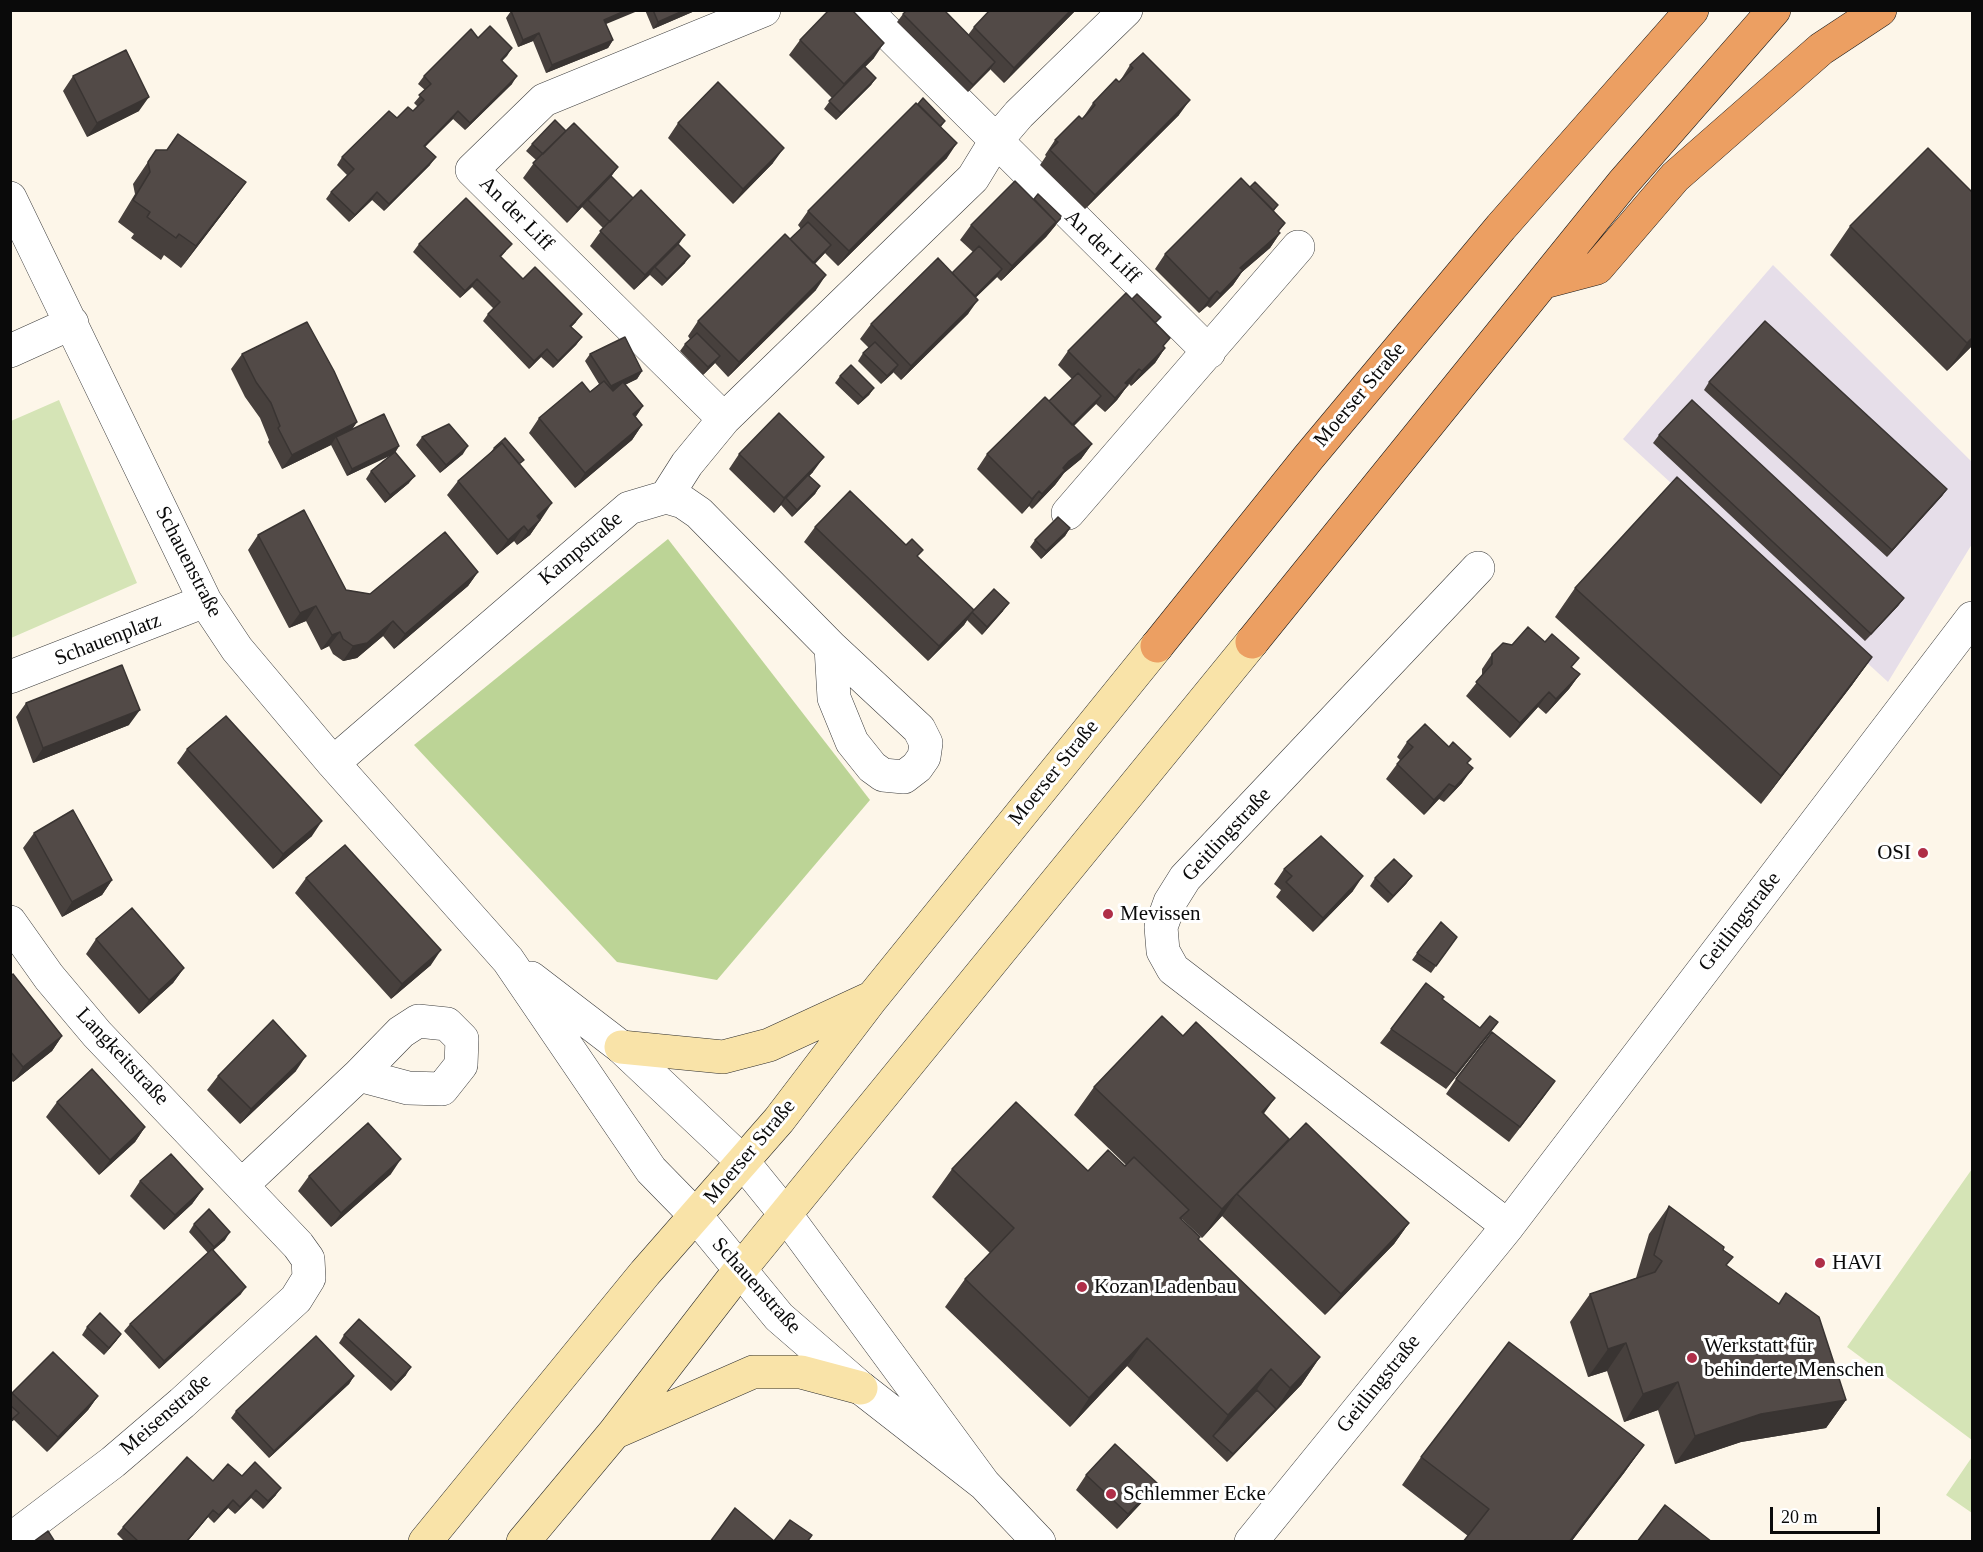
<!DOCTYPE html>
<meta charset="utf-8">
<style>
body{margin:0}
#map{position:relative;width:1983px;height:1552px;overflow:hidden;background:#fdf6e9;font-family:"Times New Roman",serif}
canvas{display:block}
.frame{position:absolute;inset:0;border:12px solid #0a0a0a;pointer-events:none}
.scale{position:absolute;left:1770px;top:1507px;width:110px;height:27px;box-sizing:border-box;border:3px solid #0a0a0a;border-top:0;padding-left:8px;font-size:18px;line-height:21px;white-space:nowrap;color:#0a0a0a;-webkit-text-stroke:4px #fff;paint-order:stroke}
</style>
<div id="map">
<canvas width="1983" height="1552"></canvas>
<div class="frame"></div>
<div class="scale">20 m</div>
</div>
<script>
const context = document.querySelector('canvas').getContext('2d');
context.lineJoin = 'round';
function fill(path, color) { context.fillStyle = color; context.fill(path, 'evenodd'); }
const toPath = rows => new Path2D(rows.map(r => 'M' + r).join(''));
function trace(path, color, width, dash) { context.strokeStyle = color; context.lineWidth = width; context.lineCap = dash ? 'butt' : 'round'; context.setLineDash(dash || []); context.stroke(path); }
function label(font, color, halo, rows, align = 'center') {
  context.font = font + ' "Times New Roman",serif'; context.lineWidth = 6; context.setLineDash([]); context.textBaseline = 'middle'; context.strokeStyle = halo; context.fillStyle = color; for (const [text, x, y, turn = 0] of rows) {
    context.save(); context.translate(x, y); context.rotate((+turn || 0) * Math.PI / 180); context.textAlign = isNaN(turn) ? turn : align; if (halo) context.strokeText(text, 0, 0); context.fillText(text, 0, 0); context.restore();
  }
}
const industrial = toPath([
 [1773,265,1972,462,1972,544,1888,682,1623,439]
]);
const green = toPath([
 [59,400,137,583,11,638,11,421],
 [1972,1169,1972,1440,1847,1347],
 [1972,1457,1972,1513,1946,1495]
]);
const forest = toPath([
 [668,539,870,800,717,980,617,962,414,745]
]);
const minor = toPath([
 [865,10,1209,352],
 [10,198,205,601,237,649,333,763,508,960,651,1170,696,1216,779,1317,861,1388,984,1484],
 [10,351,72,323],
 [724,419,472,170,544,100,764,10],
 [666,497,687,464,724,419,973,178,995,142,1019,114,1126,10],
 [1068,513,1298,247],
 [1478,568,1185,878,1170,902,1161,927,1163,951,1173,969,1508,1226],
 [10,677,205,601],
 [333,763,629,508,666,497,683,502,699,513,831,647,834,698,852,742,872,767,883,775,904,777,917,767,924,757,926,743,919,729,831,647],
 [10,922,49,977,97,1034,298,1245,308,1259,309,1278,296,1299,182,1403,113,1462,10,1540],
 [531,978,621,1047,743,1162,786,1215,984,1484,1039,1542],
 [243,1184,359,1075,408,1088,442,1089,461,1065,462,1039,447,1024,418,1021,401,1032,359,1075],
 [1251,1542,1508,1226,1972,618]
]);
const secondary = toPath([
 [621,1047,723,1057,769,1045,871,998],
 [616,1432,753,1372,801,1372,861,1388],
 [425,1542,645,1273,779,1120,872,998,1157,646],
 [523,1542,614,1433,739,1271,1252,642]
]);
const trunk = toPath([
 [1544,282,1597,268,1675,177,1821,49,1880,10],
 [1252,642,1623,183,1774,10],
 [1157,646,1308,458,1501,227,1692,10]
]);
const wall = toPath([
 [645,10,697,10,653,29],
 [1076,10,1004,83,990,69,968,92,897,22,903,14,968,35,974,27],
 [511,11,606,24,613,40,608,48,546,73,533,41,518,47,506,18],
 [478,38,512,48,502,61,512,84,465,130,453,119,430,141,425,147,430,165,384,211,372,200,349,222,326,199,331,192,347,175,337,165,342,157,397,118,413,111,418,107,414,103,425,90,418,84,424,76],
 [800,40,874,58,865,67,876,78,871,85,836,120,824,109,832,98,789,55],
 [1130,65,1179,115,1085,209,1040,165,1046,156,1045,155,1055,140,1082,119,1093,103,1120,81],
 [73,76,139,111,87,137,63,91],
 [945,121,941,127,947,158,838,266,825,253,815,264,816,290,728,377,715,363,703,375,680,351,685,344,690,339,688,336,698,321,801,229,798,225,808,211],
 [678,123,773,163,733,204,668,138],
 [566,131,618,167,611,176,678,244,685,263,662,286,650,275,634,290,590,246,603,228,582,207,567,223,523,178,536,160,526,151,532,144],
 [156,150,246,182,230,204,181,268,164,255,161,260,131,238,134,234,118,222,135,194,133,184],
 [1250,187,1278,205,1274,211,1279,232,1280,233,1270,248,1242,272,1233,285,1210,308,1207,306,1199,313,1155,269,1165,254],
 [971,225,1056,225,1046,237,1001,281,997,277,976,297,968,314,901,380,893,372,881,384,858,361,863,353,869,348,860,339,871,324,952,273,973,252,960,240],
 [1850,226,1972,346,1947,371,1830,255],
 [419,244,506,251,501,257,523,279,576,322,571,327,582,337,576,345,553,368,541,357,529,369,483,321,488,314,494,309,472,287,460,298,413,252],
 [1156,324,1164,347,1165,348,1155,363,1131,386,1129,384,1128,385,1117,400,1105,412,1096,404,1074,426,1092,444,1081,459,1064,473,1055,485,1032,509,1029,506,1022,514,977,469,987,454,1049,401,1072,379,1058,365,1068,351],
 [242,354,357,422,352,429,399,446,395,453,409,483,385,503,366,479,371,471,392,454,347,476,331,445,282,469,268,442,269,440,260,418,245,397,231,369],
 [590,354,642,371,637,379,625,385,643,406,635,417,642,425,632,440,575,488,529,433,539,418,590,392,599,384,585,361],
 [840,376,874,388,869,395,858,405,835,383],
 [1709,382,1947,489,1942,496,1887,557,1704,390],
 [1659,435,1904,598,1898,606,1865,641,1653,443],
 [422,437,463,454,440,473,416,445],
 [494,448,520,465,542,518,530,535,517,545,514,541,497,555,447,495,458,481,490,453],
 [739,454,813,472,809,476,820,486,815,494,792,517,781,505,774,513,729,469],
 [815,527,918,557,974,610,1003,611,982,635,967,620,964,625,928,661,804,542],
 [1070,528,1065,536,1041,559,1030,547,1035,540],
 [258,535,346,590,370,594,478,572,468,586,394,649,383,636,357,658,343,661,333,654,329,646,321,650,306,621,289,628,248,550],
 [1575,588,1872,657,1852,685,1761,804,1555,617],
 [1492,654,1572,667,1580,674,1569,689,1546,714,1538,707,1510,738,1466,696,1482,676,1482,669],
 [26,703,129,725,33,763,16,717],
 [1407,742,1467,763,1462,783,1444,802,1439,799,1424,815,1386,779,1400,760,1397,757],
 [187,749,312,836,273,869,177,763],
 [34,833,112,880,102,895,62,917,23,848],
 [1284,869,1353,891,1313,932,1276,897,1281,890,1274,884],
 [1412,876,1406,884,1388,903,1370,886,1375,878],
 [306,878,431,965,391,999,295,893],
 [1457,937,1431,973,1412,960,1417,953],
 [96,939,184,968,173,983,139,1014,86,954],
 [10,976,62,1036,52,1051,13,1082,10,1079],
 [1442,999,1480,1028,1498,1022,1487,1037,1446,1089,1380,1043,1391,1029],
 [296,1071,240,1124,207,1090,218,1076],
 [1456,1079,1545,1095,1509,1142,1446,1094],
 [1094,1087,1264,1114,1289,1139,1285,1145,1409,1223,1394,1244,1325,1315,1222,1216,1202,1238,1182,1219,1182,1220,1200,1237,1198,1239,1320,1357,1301,1385,1227,1462,1127,1366,1070,1427,945,1307,965,1279,990,1253,932,1197,952,1169,1088,1171,1125,1166,1126,1165,1074,1115],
 [57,1102,145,1127,135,1142,99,1175,46,1117],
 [391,1174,331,1227,298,1191,309,1176],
 [140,1181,203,1189,192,1204,164,1230,130,1196],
 [1669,1206,1723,1250,1727,1266,1846,1400,1826,1428,1741,1442,1675,1464,1658,1410,1624,1422,1607,1371,1588,1377,1570,1322,1590,1294,1636,1278,1649,1234],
 [194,1224,225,1240,213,1250,241,1294,159,1369,124,1331,130,1324,208,1253,189,1232],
 [87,1327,121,1334,116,1341,104,1355,82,1335],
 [344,1335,406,1375,391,1391,339,1343],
 [354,1376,349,1384,269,1458,231,1418,236,1411],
 [12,1393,98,1396,88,1410,47,1452,14,1420,10,1423,10,1396],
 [1644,1445,1624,1473,1571,1542,1463,1542,1468,1536,1402,1485,1421,1457],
 [1086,1475,1157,1483,1146,1498,1117,1529,1076,1490],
 [242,1476,276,1495,263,1509,251,1498,235,1514,228,1508,214,1523,208,1517,187,1542,125,1542,117,1534,123,1527,213,1481]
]);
const shadedWall = toPath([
 [627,10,640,10,599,27,604,20],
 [685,10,697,10,653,29,658,22],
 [1071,10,1076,10,1004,83,1014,68],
 [539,33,533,41,518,47,523,40],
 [613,40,608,48,546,73,552,65],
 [884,43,874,58,833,99,844,84],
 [512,48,507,56,495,68,501,60],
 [995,62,990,70,968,92,973,85],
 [517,76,512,84,465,130,470,123],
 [876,78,871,85,836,120,841,113],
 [149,97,139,111,87,137,97,123],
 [1190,100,1179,115,1085,209,1095,195],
 [458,111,453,119,419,153,424,146],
 [957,143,947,158,838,266,849,251],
 [784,148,773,163,733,204,743,189],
 [436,157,430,165,384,211,389,204],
 [618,167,608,181,588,200,582,207,567,223,578,208],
 [246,182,230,204,181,268,196,246],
 [377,192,372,200,349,222,355,215],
 [1062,217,1046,237,1001,281,1012,266],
 [1285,223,1274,238,1280,233,1270,248,1242,272,1233,285,1210,308,1240,268],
 [685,235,675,250,655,267,650,274,634,290,645,275],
 [831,245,825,253,802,276,807,269],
 [690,256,685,263,662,286,667,279],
 [1002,269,997,277,963,310,968,302],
 [826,275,816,290,728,377,739,362],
 [477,279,472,287,460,298,465,291],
 [1217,291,1207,306,1199,313,1209,299],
 [978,300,968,314,901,380,911,366],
 [582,314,576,322,565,333,570,326],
 [582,337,576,345,553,368,558,361],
 [1972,338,1972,346,1947,371,1967,343],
 [1165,348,1155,363,1131,386,1142,371],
 [547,349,541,357,529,369,534,361],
 [720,356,715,363,703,375,708,367],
 [898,365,893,373,881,384,887,376],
 [1139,369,1129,384,1115,397,1125,383],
 [642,371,637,379,605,394,611,386],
 [1128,385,1117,400,1105,412,1115,398],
 [874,388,869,395,858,405,863,398],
 [1101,396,1096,404,1061,438,1066,431],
 [643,406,633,421,633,414],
 [357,422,347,437,336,437,331,445,282,469,292,455],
 [642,425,632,440,575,488,585,473],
 [1092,444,1081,459,1064,473,1055,485,1032,509,1042,494,1063,468,1069,461],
 [399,446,394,454,347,476,352,469],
 [468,446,463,454,440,473,446,465],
 [824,457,813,472,787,499,786,498,781,505,774,513,784,498],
 [415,476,409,483,385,503,390,495],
 [820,486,815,494,792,517,797,510],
 [1947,489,1942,496,1887,557,1892,550],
 [1039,491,1029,506,1022,514,1032,499],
 [552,503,542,518,526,530,537,516],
 [540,520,530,535,517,545,528,531],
 [524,526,514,541,497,555,508,540],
 [1070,528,1065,536,1041,559,1046,551],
 [478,572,468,586,394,649,405,634],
 [1904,598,1898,606,1865,641,1871,634],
 [1009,603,1003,611,982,635,987,627],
 [316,606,306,621,289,628,300,613],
 [974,610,964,625,928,661,939,646],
 [393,621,383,636,357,658,343,661,353,646],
 [340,632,329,646,321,650,332,635],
 [1872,657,1852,685,1761,804,1781,776],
 [1580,674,1569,689,1546,714,1556,699],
 [1549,692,1538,707,1510,738,1520,723],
 [140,710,129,725,33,763,43,748],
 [1473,768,1462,783,1444,802,1455,787],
 [1449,784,1439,799,1424,815,1434,800],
 [322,821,312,836,273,869,283,854],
 [1363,876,1353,891,1313,932,1323,918],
 [1412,876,1406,884,1388,903,1393,896],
 [112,880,102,895,62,917,72,902],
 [441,950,431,965,391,999,402,984],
 [184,968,173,983,139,1014,149,1000],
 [1498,1022,1487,1037,1446,1089,1456,1074],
 [62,1036,52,1051,13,1082,23,1067],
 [306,1056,296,1071,240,1124,251,1109],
 [1555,1081,1545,1095,1509,1142,1520,1127],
 [1275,1098,1255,1126,1262,1112],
 [145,1127,135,1142,99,1175,110,1160],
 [1289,1139,1270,1167,1237,1194,1222,1216,1202,1238,1222,1209],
 [401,1159,391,1174,331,1227,341,1213],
 [203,1189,192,1204,164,1230,175,1215],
 [1409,1223,1394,1244,1325,1315,1341,1294],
 [230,1232,225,1240,209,1254,214,1247],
 [246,1287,241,1294,159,1369,164,1361],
 [121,1334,116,1341,104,1355,109,1348],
 [1147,1338,1127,1366,1070,1427,1089,1398],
 [1626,1343,1607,1371,1588,1377,1608,1349],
 [1320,1357,1301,1385,1227,1462,1233,1454,1276,1409,1290,1388],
 [411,1367,406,1375,391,1391,396,1383],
 [1271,1369,1251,1398,1213,1436,1228,1415],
 [354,1376,349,1384,269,1458,274,1451],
 [1678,1382,1658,1410,1624,1422,1643,1394],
 [98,1396,88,1410,47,1452,58,1437],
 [1846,1400,1826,1428,1741,1442,1675,1464,1695,1436,1761,1414],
 [1644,1445,1624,1473,1571,1542,1569,1542],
 [1157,1483,1146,1498,1117,1529,1128,1514],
 [281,1488,276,1495,263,1509,268,1501],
 [256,1490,251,1498,235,1514,240,1507],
 [233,1500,228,1508,214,1523,219,1515],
 [213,1510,208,1517,187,1542,186,1542]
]);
const building = toPath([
 [627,10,604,20,613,40,552,65,539,33,523,40,511,11,627,10],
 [653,10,685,10,658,22,653,10],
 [829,10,852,10,884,43,844,84,800,40,829,10],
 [907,10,944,10,995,62,973,85,903,14,907,10],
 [990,10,1071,10,1014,68,974,27,990,10],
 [490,26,512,48,501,60,517,76,470,123,458,111,436,134,424,146,436,157,389,204,377,192,355,215,331,192,354,169,342,157,389,111,397,118,408,107,413,111,424,100,419,95,431,84,424,76,471,29,478,38,490,26],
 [126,50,149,97,97,123,73,76,126,50],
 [1143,53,1190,100,1095,195,1050,150,1058,142,1055,140,1079,116,1082,119,1089,112,1095,105,1093,103,1116,79,1119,82,1133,68,1130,65,1143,53],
 [864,66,876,78,841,113,829,101,864,66],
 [718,82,784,148,743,189,678,123,718,82],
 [923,98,945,121,940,126,918,104,923,98],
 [916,103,957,143,849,251,808,211,916,103],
 [555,120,566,131,543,154,532,144,555,120],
 [574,123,618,167,578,208,533,163,574,123],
 [178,134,246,182,196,246,179,234,176,238,147,217,150,212,133,200,150,172,148,162,156,150,167,150,178,134],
 [1928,148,1972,192,1972,338,1967,343,1850,226,1928,148],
 [611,176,633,198,610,222,588,200,611,176],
 [1241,178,1285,223,1278,231,1280,233,1240,268,1243,270,1220,294,1217,291,1209,299,1165,254,1241,178],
 [1015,181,1056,222,1012,266,971,225,1015,181],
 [1255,182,1278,205,1273,210,1250,187,1255,182],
 [641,190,685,235,645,275,600,231,641,190],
 [1038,194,1062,217,1054,225,1056,222,1034,199,1038,194],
 [466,198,512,244,500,256,523,279,535,267,582,314,570,326,582,337,558,361,547,349,534,361,488,314,500,302,477,279,465,291,419,244,466,198],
 [808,222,831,245,813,263,790,239,808,222],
 [785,234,826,275,739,362,698,321,785,234],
 [678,244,690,256,667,279,655,267,678,244],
 [979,246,1002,269,975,296,952,273,979,246],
 [938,258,978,300,911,366,871,324,938,258],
 [1126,293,1170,338,1163,346,1165,348,1142,371,1139,369,1125,383,1128,385,1115,398,1068,351,1126,293],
 [1137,294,1161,317,1155,323,1132,299,1137,294],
 [1765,321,1947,489,1892,550,1709,382,1765,321],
 [307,322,334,371,357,422,292,455,278,428,280,426,271,403,256,382,242,354,307,322],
 [697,333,720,356,708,367,685,344,697,333],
 [625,337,642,371,611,386,590,354,625,337],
 [875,342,898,365,887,376,863,353,875,342],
 [851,365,874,388,863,398,840,376,851,365],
 [1078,373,1101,396,1072,425,1049,401,1078,373],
 [604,381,613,391,623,382,643,406,633,414,642,425,585,473,539,418,582,382,590,392,604,381],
 [1045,397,1092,444,1069,461,1063,468,1065,470,1042,494,1039,491,1032,499,987,454,1045,397],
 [1692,400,1904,598,1871,634,1659,435,1692,400],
 [779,413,824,457,784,498,739,454,779,413],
 [384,414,399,446,352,469,336,437,384,414],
 [449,424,468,446,446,465,422,437,449,424],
 [505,438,524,460,519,464,502,443,495,449,494,448,505,438],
 [502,443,552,503,537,516,540,520,528,531,524,526,508,540,458,481,502,443],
 [395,452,415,476,390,495,371,471,395,452],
 [808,475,820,486,797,510,786,498,808,475],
 [1677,477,1872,657,1781,776,1575,588,1677,477],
 [850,491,906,545,912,539,923,550,917,556,974,610,939,646,815,527,850,491],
 [304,510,346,590,370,594,445,532,478,572,405,634,393,621,367,643,353,646,343,639,340,632,332,635,316,606,300,613,258,535,304,510],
 [1058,517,1070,528,1046,551,1035,540,1058,517],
 [994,589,1009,603,987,627,972,612,994,589],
 [1528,627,1545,642,1552,634,1579,658,1571,667,1580,674,1556,699,1549,692,1520,723,1476,682,1492,664,1492,654,1503,643,1512,645,1528,627],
 [122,665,140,710,43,748,26,703,122,665],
 [226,716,322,821,283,854,187,749,226,716],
 [1425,724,1449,747,1453,742,1471,759,1467,763,1473,768,1455,787,1449,784,1434,800,1397,764,1413,747,1407,742,1425,724],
 [73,810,112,880,72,902,34,833,73,810],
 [1321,836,1363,876,1323,918,1286,882,1292,876,1284,869,1321,836],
 [345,845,441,950,402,984,306,878,345,845],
 [1394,859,1412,876,1393,896,1375,878,1394,859],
 [132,908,184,968,149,1000,96,939,132,908],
 [1441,922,1457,937,1436,966,1417,953,1441,922],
 [13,974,62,1036,23,1067,10,1051,10,976,13,974],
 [1426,983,1444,997,1442,999,1480,1028,1490,1016,1498,1022,1456,1074,1391,1029,1426,983],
 [1162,1016,1183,1036,1196,1022,1275,1098,1262,1112,1289,1139,1222,1209,1094,1087,1162,1016],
 [273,1020,306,1056,251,1109,218,1076,273,1020],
 [1492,1032,1555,1081,1520,1127,1456,1079,1492,1032],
 [92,1069,145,1127,110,1160,57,1102,92,1069],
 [1016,1102,1088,1171,1108,1150,1125,1166,1134,1157,1189,1210,1180,1218,1200,1237,1198,1239,1320,1357,1290,1388,1271,1369,1228,1415,1147,1338,1089,1398,965,1279,1014,1228,952,1169,1016,1102],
 [368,1123,401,1159,341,1213,309,1176,368,1123],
 [1306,1123,1409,1223,1341,1294,1237,1194,1306,1123],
 [171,1154,203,1189,175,1215,140,1181,171,1154],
 [1669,1206,1724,1247,1723,1250,1733,1257,1726,1265,1779,1304,1786,1293,1819,1317,1846,1400,1761,1414,1695,1436,1678,1382,1643,1394,1626,1343,1608,1349,1590,1294,1655,1272,1662,1261,1654,1255,1669,1206],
 [209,1209,230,1232,214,1247,194,1224,209,1209],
 [212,1249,246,1287,164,1361,130,1324,212,1249],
 [100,1313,121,1334,109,1348,87,1327,100,1313],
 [359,1319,411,1367,396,1383,344,1335,359,1319],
 [316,1336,354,1376,274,1451,236,1411,316,1336],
 [1509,1342,1644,1445,1569,1542,1463,1542,1489,1509,1421,1457,1509,1342],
 [53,1352,98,1396,58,1437,12,1393,53,1352],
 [1257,1390,1276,1409,1233,1454,1213,1436,1257,1390],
 [10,1405,19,1413,10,1421,10,1405],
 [1115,1444,1157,1483,1128,1514,1086,1475,1115,1444],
 [187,1457,213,1481,228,1464,242,1476,255,1462,281,1488,268,1501,256,1490,240,1507,233,1500,219,1515,213,1510,186,1542,139,1542,123,1527,187,1457],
 [1665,1505,1712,1542,1637,1542,1665,1505],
 [735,1508,774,1541,790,1520,812,1535,807,1542,710,1542,735,1508],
 [48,1531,55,1542,33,1542,48,1531]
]);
const markers = [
 [1923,853,6,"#af2e48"],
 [1108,914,6,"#af2e48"],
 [1820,1263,6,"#af2e48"],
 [1082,1287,6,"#af2e48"],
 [1692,1358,6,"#af2e48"],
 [1111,1494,6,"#af2e48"]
];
const streetNames = [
 ["An der Liff",516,214,45],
 ["An der Liff",1102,247,44],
 ["Moerser Straße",1360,395,-50],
 ["Kampstraße",581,549,-40],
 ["Schauenstraße",188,562,63],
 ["Schauenplatz",108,640,-21],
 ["Moerser Straße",1054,773,-51],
 ["Geitlingstraße",1227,835,-47],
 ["Geitlingstraße",1740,922,-52],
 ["Langkeitstraße",122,1057,47],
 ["Moerser Straße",750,1152,-50],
 ["Schauenstraße",756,1286,48],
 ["Geitlingstraße",1379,1384,-51],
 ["Meisenstraße",166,1415,-41]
];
const poiNames = [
 ["OSI",1911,853,"right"],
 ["Mevissen",1120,914],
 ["HAVI",1832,1263],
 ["Kozan Ladenbau",1094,1287],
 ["Werkstatt für",1704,1346],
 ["behinderte Menschen",1704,1370],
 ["Schlemmer Ecke",1123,1494]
];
fill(industrial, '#e6dee9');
fill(green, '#d5e4b6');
fill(forest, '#bcd496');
trace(minor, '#3d3d3d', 34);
trace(secondary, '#2c2c2c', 34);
trace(trunk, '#1b1b1b', 34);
trace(minor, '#fff', 33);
trace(secondary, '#f9e3a8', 33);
trace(trunk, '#ec9f62', 33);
fill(wall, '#47403d');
fill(shadedWall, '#393432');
fill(building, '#524a47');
trace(building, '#393432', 1.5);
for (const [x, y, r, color] of markers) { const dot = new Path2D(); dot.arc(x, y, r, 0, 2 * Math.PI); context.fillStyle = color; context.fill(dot); trace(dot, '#fff', 2); }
label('21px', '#0a0a0a', '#fff', streetNames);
label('21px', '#0a0a0a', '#fff', poiNames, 'left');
</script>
